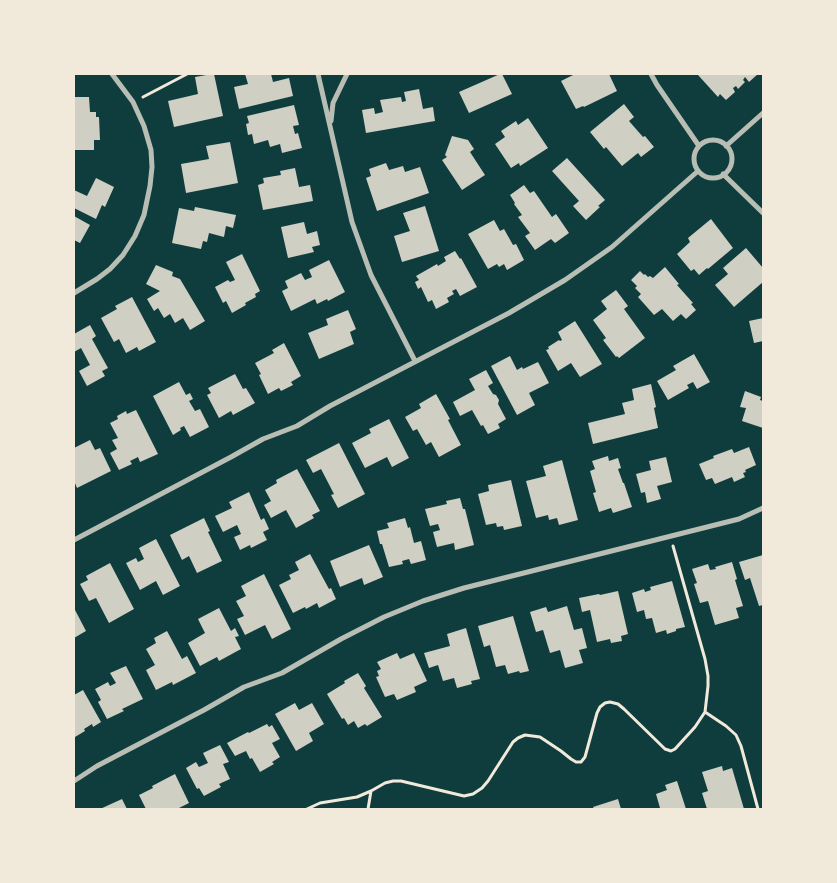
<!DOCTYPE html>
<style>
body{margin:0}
#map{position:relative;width:837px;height:883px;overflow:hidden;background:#0f3d3e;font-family:Barlow,sans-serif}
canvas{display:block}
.frame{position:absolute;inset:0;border:75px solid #f1e9da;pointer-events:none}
</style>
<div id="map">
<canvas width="837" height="883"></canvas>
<div class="frame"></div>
</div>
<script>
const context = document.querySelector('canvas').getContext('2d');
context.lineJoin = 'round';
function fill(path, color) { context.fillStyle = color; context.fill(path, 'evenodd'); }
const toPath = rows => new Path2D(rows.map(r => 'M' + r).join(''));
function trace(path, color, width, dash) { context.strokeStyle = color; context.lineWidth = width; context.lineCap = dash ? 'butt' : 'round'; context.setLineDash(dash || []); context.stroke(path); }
const building = toPath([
 [212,74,214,74,223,116,174,127,168,101,198,94,195,77],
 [245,74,271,74,273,82,289,78,293,96,239,109,234,87,248,84],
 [500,74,502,74,512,94,469,113,459,92],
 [575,74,609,74,617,91,584,107,583,106,576,109,561,81],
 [700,74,758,74,749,82,745,77,743,80,745,82,738,89,736,86,733,88,735,92,726,100,720,94,718,97,698,75],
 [419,89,423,109,433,107,435,121,366,133,362,110,374,108,375,114,383,112,380,100,401,97,402,102,406,101,404,92],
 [74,97,89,97,90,112,96,112,96,117,99,117,100,140,94,140,94,150,74,150],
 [624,104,634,117,629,121,643,137,645,136,654,147,641,157,638,153,622,166,606,147,604,149,590,132],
 [294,105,299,125,293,126,295,134,298,133,302,148,282,153,280,144,270,147,268,140,254,144,252,134,248,135,246,124,249,123,247,116],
 [528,118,548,148,520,166,519,163,511,168,495,144,505,137,501,131,516,121,518,125],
 [452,136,468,140,474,149,470,152,485,175,462,190,442,160,447,157,445,155],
 [230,142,238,183,186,193,181,164,209,159,206,146],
 [567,158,605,200,598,206,600,207,586,220,573,206,579,201,552,171],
 [386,163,389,170,403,166,405,172,420,167,429,193,377,211,366,178,371,176,369,169],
 [295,168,299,187,310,185,313,201,263,210,258,185,264,183,263,178,281,175,280,171],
 [96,178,114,187,105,207,102,205,96,219,74,208,74,190,87,196],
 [524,185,530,193,534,191,552,217,556,214,569,233,555,243,551,239,535,250,525,236,530,233,518,217,522,215,514,204,515,203,510,195],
 [425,206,439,251,402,262,394,236,410,231,403,213],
 [195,207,236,215,233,228,226,226,224,237,209,233,207,242,203,241,201,249,172,243,179,208,194,211],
 [74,216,90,225,80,243,74,240],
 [711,219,733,248,708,269,707,268,699,275,694,269,691,271,677,254,690,242,688,238],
 [494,220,500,231,504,229,513,245,516,244,524,260,507,270,504,264,499,267,497,264,488,269,468,234],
 [304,222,307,234,317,231,320,245,312,247,314,252,288,258,281,227],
 [746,248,763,268,763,282,734,307,715,285,728,274,723,268],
 [455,251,460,259,461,258,477,287,460,296,456,289,452,291,454,294,447,298,449,302,436,309,432,300,428,302,421,287,418,289,415,282,419,280,416,276,437,264,438,266,446,261,444,257],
 [242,254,260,291,255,294,256,297,245,303,246,305,232,313,226,301,223,303,215,287,228,280,230,282,235,280,226,262],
 [329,260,345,292,328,301,327,299,317,304,315,299,291,311,282,291,288,288,285,281,301,273,305,280,312,277,309,270],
 [156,265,173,272,172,276,180,279,205,321,190,330,183,318,175,323,170,314,164,318,158,308,154,311,147,299,160,291,146,284],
 [665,267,679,284,677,285,693,303,691,304,696,310,686,319,681,314,673,321,662,309,654,315,638,297,641,294,635,288,637,286,631,280,640,271,644,275,645,274,648,277,650,276,653,278],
 [616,290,628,306,624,309,645,338,619,358,617,356,616,357,603,340,606,338,593,320,607,309,601,301],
 [132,297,156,342,139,351,137,347,126,353,119,339,114,342,101,318,117,309,115,306],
 [348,310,356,329,350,332,354,344,319,359,308,333,328,325,326,319],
 [763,318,763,341,754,343,749,321],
 [575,321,602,364,580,377,571,363,558,371,546,350,549,349,548,347,559,340,560,341,562,340,558,332],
 [90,325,96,336,92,339,108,368,102,371,105,376,87,386,79,371,90,365,81,348,74,352,74,334],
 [284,343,301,376,291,382,293,385,281,391,279,388,268,394,259,375,261,374,255,363,274,353,272,350],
 [694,354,710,382,697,389,693,382,687,385,689,388,668,400,657,381,676,370,673,366],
 [510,356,517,370,522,367,523,369,538,362,549,383,529,393,535,405,517,415,491,366],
 [486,370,493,383,488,386,493,394,496,395,499,400,498,404,506,419,498,424,500,428,488,434,483,425,481,426,472,410,460,416,453,402,475,390,469,379],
 [235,374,243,389,246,388,255,403,233,415,231,411,219,418,207,395,211,393,208,388],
 [179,382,186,395,190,393,193,399,189,401,195,411,200,409,209,427,190,437,184,426,180,428,181,430,173,435,153,396],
 [651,384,656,407,654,408,658,428,593,444,588,423,625,414,622,403,634,400,632,389],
 [745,391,761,397,760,400,763,401,763,428,742,421,746,408,740,407],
 [436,394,450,419,448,420,461,445,439,457,431,442,426,445,417,429,413,431,405,417,421,408,419,404],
 [136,410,158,454,140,462,138,457,130,461,132,464,119,470,110,453,117,449,112,440,118,438,110,423,118,419,117,416,126,411,127,414],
 [389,419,409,458,392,467,387,457,365,468,352,443,371,433,369,429],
 [90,440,95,450,100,448,111,471,77,488,74,481,74,448],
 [339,443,365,494,338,508,331,495,334,494,321,469,313,473,306,460],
 [749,447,756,465,745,470,746,472,743,473,745,477,734,482,732,477,715,484,712,478,706,480,699,464,714,458,713,456,732,449,734,453],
 [608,456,609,461,618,458,621,468,618,469,623,483,624,483,632,507,613,513,611,508,599,512,593,493,596,492,590,471,595,469,592,461],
 [666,457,672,482,657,486,661,499,647,503,645,492,641,493,636,474,651,470,649,461],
 [562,460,578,520,559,525,557,518,549,520,548,515,536,518,526,481,546,476,543,466],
 [297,469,320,511,312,515,314,518,296,528,286,510,271,518,264,505,271,501,265,490,277,483,276,480],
 [511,480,522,526,504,530,503,526,497,527,496,523,486,525,478,494,489,491,488,485],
 [249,492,261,520,264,518,269,529,263,532,267,540,251,548,250,545,240,550,234,537,241,534,237,525,223,532,215,516,232,508,229,502],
 [460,498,463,509,465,509,474,545,455,550,454,543,437,547,433,532,440,530,438,524,430,526,425,509,447,504,446,501],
 [204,518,210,531,208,532,222,561,197,573,189,556,182,560,170,535],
 [405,518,408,528,410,527,414,543,421,541,426,560,411,564,409,559,402,561,403,564,389,567,382,544,380,544,377,531,389,528,387,523],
 [156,539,180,586,163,595,156,581,140,590,126,563,136,558,138,562,144,559,139,548],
 [369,545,383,577,364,585,362,578,340,587,330,561],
 [310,554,329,589,331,588,336,599,319,608,317,603,306,609,305,607,293,613,279,585,291,579,289,575,299,570,295,562],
 [763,555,763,605,759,606,750,578,745,580,739,562],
 [732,562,737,579,735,580,743,606,736,608,739,618,715,625,708,601,700,603,694,584,697,583,692,569,708,564,710,570,716,569,715,567],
 [110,563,134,609,109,623,96,598,89,601,80,584,88,580,86,576],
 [264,574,291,629,272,639,265,625,245,635,237,619,244,616,236,601,246,596,241,586],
 [672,581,685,627,676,629,676,631,667,634,666,630,656,633,652,618,646,619,644,610,637,612,632,593,644,589,645,592,651,590,650,587],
 [618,591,628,634,621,636,622,641,611,643,610,639,597,642,590,610,582,612,579,598,599,594,600,595],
 [567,606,574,630,582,628,587,648,579,650,583,663,565,668,560,650,550,653,543,630,536,632,530,612,546,607,548,612],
 [74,608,86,631,74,638],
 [219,608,231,631,235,628,239,636,235,637,241,649,219,661,217,657,200,666,188,643,205,633,198,619],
 [513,616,529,671,520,673,519,671,508,674,505,665,496,667,490,645,484,647,478,626],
 [466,628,480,679,471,681,472,684,457,688,454,678,443,681,438,665,429,668,424,653,450,646,447,634],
 [167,631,182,659,187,656,196,673,173,685,172,682,156,690,146,670,155,665,146,649,156,643,154,638],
 [397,653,400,659,414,653,427,681,414,687,416,692,397,700,394,694,385,697,376,677,379,676,377,671,381,669,377,662],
 [126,666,143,699,122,709,124,711,107,719,98,702,101,700,95,689,108,682,110,686,116,683,110,673],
 [358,673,366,686,364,688,382,717,367,726,365,724,358,728,354,721,348,725,344,718,342,719,327,694,345,683,344,681],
 [83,690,101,722,93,727,92,724,84,729,85,731,75,737,74,734,74,695],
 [295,703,299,710,312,703,324,724,309,733,313,741,296,751,275,714],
 [267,724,269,727,272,725,280,739,272,743,280,757,272,762,274,764,260,772,252,758,250,759,246,751,235,756,227,743,248,732,249,733],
 [220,745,229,762,223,764,230,779,219,784,221,787,204,796,199,788,197,789,186,768,196,762,199,767,208,763,203,753],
 [722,766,723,771,732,768,744,809,707,809,702,793,708,791,702,772],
 [175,774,189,803,177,809,146,809,139,795,153,788,152,786],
 [677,781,686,809,656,809,660,808,656,794,667,790,665,785],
 [122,799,127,809,100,809],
 [618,799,621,809,594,809,593,807]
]);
const path = toPath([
 [143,97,187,74],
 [705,712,726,726,736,735,741,746,758,809],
 [371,791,385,783,393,781,401,781,464,796,473,794,482,788,488,781,513,742,518,738,525,735,540,737,561,751,571,759,576,762,581,762,585,757,597,713,600,707,605,703,610,702,618,704,624,709,665,749,671,751,675,749,695,727,705,712,708,686,708,676,705,659,673,546],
 [307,809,320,803,357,797,371,791,368,809]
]);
const minor = toPath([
 [318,74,352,222,371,275,415,361],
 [651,74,657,85,699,146],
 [331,121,333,103,347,74],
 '694 159a19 19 0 1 1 38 0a19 19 0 1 1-38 0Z',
 [726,146,763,113],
 [723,174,763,213],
 [74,293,97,279,110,269,123,255,135,236,144,215,150,186,152,167,151,150,144,126,133,102,112,74],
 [74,540,231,457,263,439,297,426,330,406,509,313,565,280,612,247,698,171],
 [74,781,97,766,204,710,244,687,282,673,341,639,384,617,423,601,464,588,739,519,763,508]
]);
fill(building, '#cfcfc3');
trace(path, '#f1e9da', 3);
trace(minor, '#b8beb3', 5);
</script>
